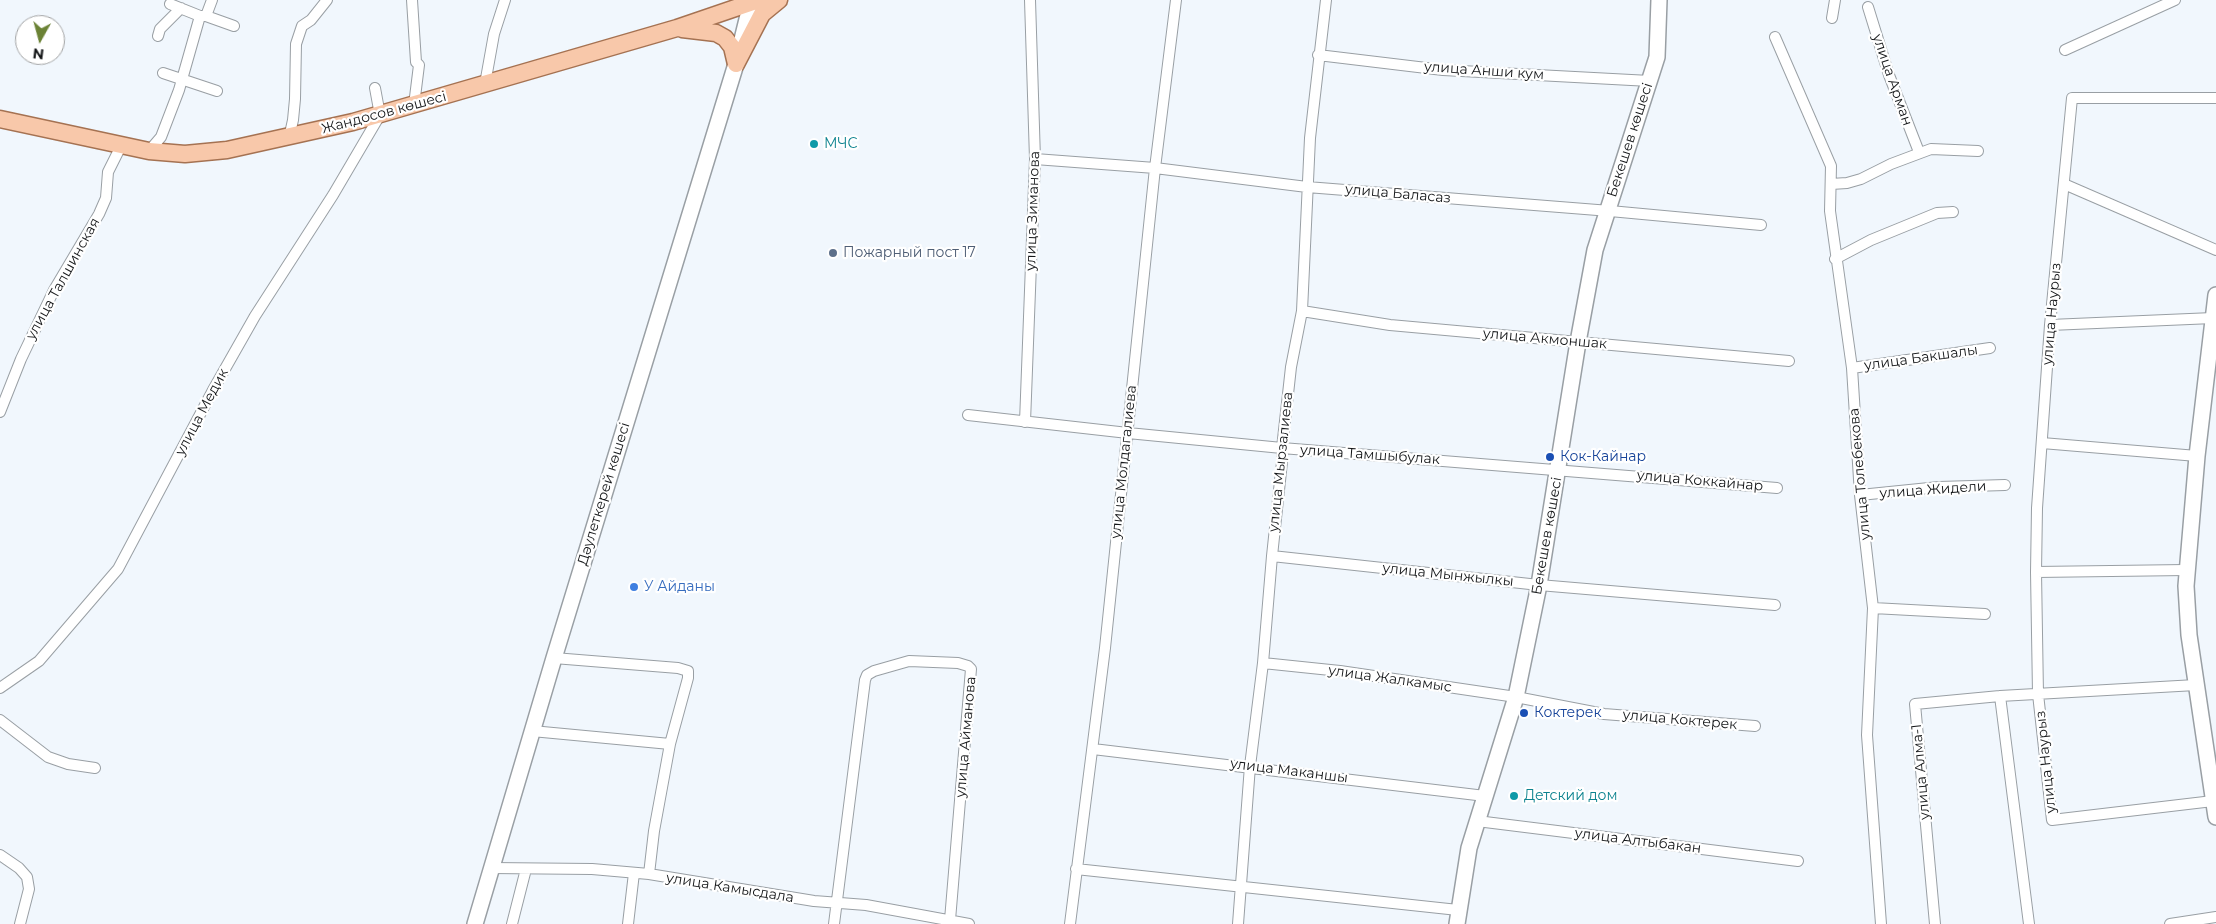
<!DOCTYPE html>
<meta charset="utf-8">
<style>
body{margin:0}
#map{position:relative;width:2216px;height:924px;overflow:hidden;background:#f1f7fd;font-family:Montserrat,sans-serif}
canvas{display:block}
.north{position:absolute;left:15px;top:15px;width:50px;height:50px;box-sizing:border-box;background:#fff;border:1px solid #a1a2a3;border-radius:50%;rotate:187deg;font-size:14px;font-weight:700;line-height:20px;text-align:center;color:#141618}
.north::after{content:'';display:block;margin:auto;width:18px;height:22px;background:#6b8235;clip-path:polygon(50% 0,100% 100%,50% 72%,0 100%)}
</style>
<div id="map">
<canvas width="2216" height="924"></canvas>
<div class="north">N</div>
</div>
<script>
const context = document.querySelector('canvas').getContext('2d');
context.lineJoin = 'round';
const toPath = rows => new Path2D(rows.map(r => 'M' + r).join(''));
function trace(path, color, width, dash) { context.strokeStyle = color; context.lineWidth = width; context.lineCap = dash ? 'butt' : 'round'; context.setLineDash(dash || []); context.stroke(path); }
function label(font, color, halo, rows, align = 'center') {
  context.font = font + ' Montserrat,sans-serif'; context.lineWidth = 4.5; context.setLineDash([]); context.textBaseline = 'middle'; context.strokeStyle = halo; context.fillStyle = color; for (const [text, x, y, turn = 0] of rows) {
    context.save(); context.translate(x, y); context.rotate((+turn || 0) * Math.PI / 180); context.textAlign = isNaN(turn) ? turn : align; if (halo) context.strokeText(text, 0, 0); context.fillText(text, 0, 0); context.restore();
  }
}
const street = toPath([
 [412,0,416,62,419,65,414,105],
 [170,4,200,16],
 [1868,7,1889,75,1919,152],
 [206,16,234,26],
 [1832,18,1835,0],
 [158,36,160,29,181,8],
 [1775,37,1831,166,1830,211,1852,368,1860,495,1873,608,1867,735,1881,924],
 [2065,50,2175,0],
 [1318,55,1443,70,1650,81],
 [163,73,217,91],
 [485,84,494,34,505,0],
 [289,138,293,120,295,99,296,44,302,26,311,20,327,0],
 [149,151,161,137,179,90,200,16,206,16,212,0],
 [1035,159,1155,168,1307,187,1610,211,1761,225],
 [1831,184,1847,183,1861,179,1891,164,1931,149,1978,151],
 [2064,184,2216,250],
 [1835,259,1871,240,1937,213,1953,212],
 [1302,311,1390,325,1789,361],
 [2050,325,2213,318],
 [1852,368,1990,348],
 [0,412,21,359,54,290,99,214,106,198,108,172,121,146],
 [968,415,1128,433,1282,448,1777,488],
 [1025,422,1035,159,1030,0],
 [2042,443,2197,456],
 [1860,495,1939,487,2005,485],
 [1272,556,1539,585,1775,605],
 [2036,572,2186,570],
 [1873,608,1985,614],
 [554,658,678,668,688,671,688,678,670,744,654,831,649,874],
 [1263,663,1340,671,1516,697,1604,714,1755,726],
 [0,688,39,661,118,569,213,390,255,316,333,195,380,115,375,88],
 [2000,696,2029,924],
 [0,720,48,757,68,764,95,768],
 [532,731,670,744],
 [1093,749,1485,796],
 [2213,801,2052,820,2038,694,2036,572,2037,508,2050,325,2072,98,2216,98],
 [1477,821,1798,861],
 [0,855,19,868,27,877,29,889,20,924],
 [491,868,592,869,649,874,814,901,866,905,969,924],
 [1076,869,1458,910],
 [512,924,526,869],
 [628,924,634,873],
 [834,924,865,680,867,675,874,671,909,661,958,663,968,666,971,669,950,920],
 [1070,924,1105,648,1155,168,1176,0],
 [1238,924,1250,766,1263,663,1272,556,1282,462,1282,448,1291,367,1302,311,1310,138,1326,0],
 [1935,924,1915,704,2000,696,2196,685],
 [2170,924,2216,917]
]);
const secondary = toPath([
 [2216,295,2197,456,2186,586,2189,635,2216,817],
 [475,924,554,658,736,64,751,3],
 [1457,924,1469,848,1516,697,1539,585,1578,342,1595,250,1657,57,1659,0]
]);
const primary = toPath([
 [682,29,716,33,725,38,732,47,736,64],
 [736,64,762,14,779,0],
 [0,119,149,151,185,154,227,150,353,122,677,28,759,0]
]);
const markers = [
 [814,144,5,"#0f9aa8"],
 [833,253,5,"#5c6f8a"],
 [1550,457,5,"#1a4fb4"],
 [634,587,5,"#3f7fe0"],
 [1524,713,5,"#1a4fb4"],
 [1514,796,5,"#0f9aa8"]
];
const streetNames = [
 ["улица Анши кум",1484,71,4],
 ["улица Арман",1892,80,71],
 ["Жандосов көшесі",384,113,-15],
 ["Бекешев көшесі",1630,140,-72],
 ["улица Баласаз",1398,194,5],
 ["улица Зиманова",1033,211,-88],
 ["улица Талшинская",63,279,-61],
 ["улица Наурыз",2052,314,-85],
 ["улица Акмоншак",1545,339,5],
 ["улица Бакшалы",1921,358,-8],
 ["улица Медик",202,412,-62],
 ["улица Тамшыбулак",1370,455,4],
 ["улица Молдагалиева",1124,462,-84],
 ["улица Мырзалиева",1281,462,-84],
 ["улица Толебекова",1860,474,-95],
 ["улица Коккайнар",1700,481,5],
 ["улица Жидели",1933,490,-4],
 ["Дәулеткерей көшесі",604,494,-73],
 ["Бекешев көшесі",1547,536,-80],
 ["улица Мынжылкы",1448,575,6],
 ["улица Жалкамыс",1390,679,8],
 ["улица Коктерек",1680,720,5],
 ["улица Айманова",966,737,-85],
 ["улица Наурыз",2046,762,-96],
 ["улица Маканшы",1289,771,7],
 ["улица Алма-1",1921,772,-95],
 ["улица Алтыбакан",1638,841,7],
 ["улица Камысдала",730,888,9]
];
const cultureNames = [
 ["МЧС",824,144],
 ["Детский дом",1524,796]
];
const serviceNames = [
 ["Пожарный пост 17",843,253]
];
const transitNames = [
 ["Кок-Кайнар",1560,457],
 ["Коктерек",1534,713]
];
const shopNames = [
 ["У Айданы",644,587]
];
trace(street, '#999fa4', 12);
trace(secondary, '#999fa4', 18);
trace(primary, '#a57252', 19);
trace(street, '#fff', 10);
trace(secondary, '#fff', 15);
trace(primary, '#f8c8aa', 16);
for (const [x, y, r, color] of markers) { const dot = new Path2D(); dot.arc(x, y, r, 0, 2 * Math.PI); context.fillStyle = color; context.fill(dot); trace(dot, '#fff', 2); }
label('14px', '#141618', '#fff', streetNames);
label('14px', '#0d838f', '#fff', cultureNames, 'left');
label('14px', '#4e5e75', '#fff', serviceNames, 'left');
label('14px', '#164399', '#fff', transitNames, 'left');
label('14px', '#366cbe', '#fff', shopNames, 'left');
</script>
